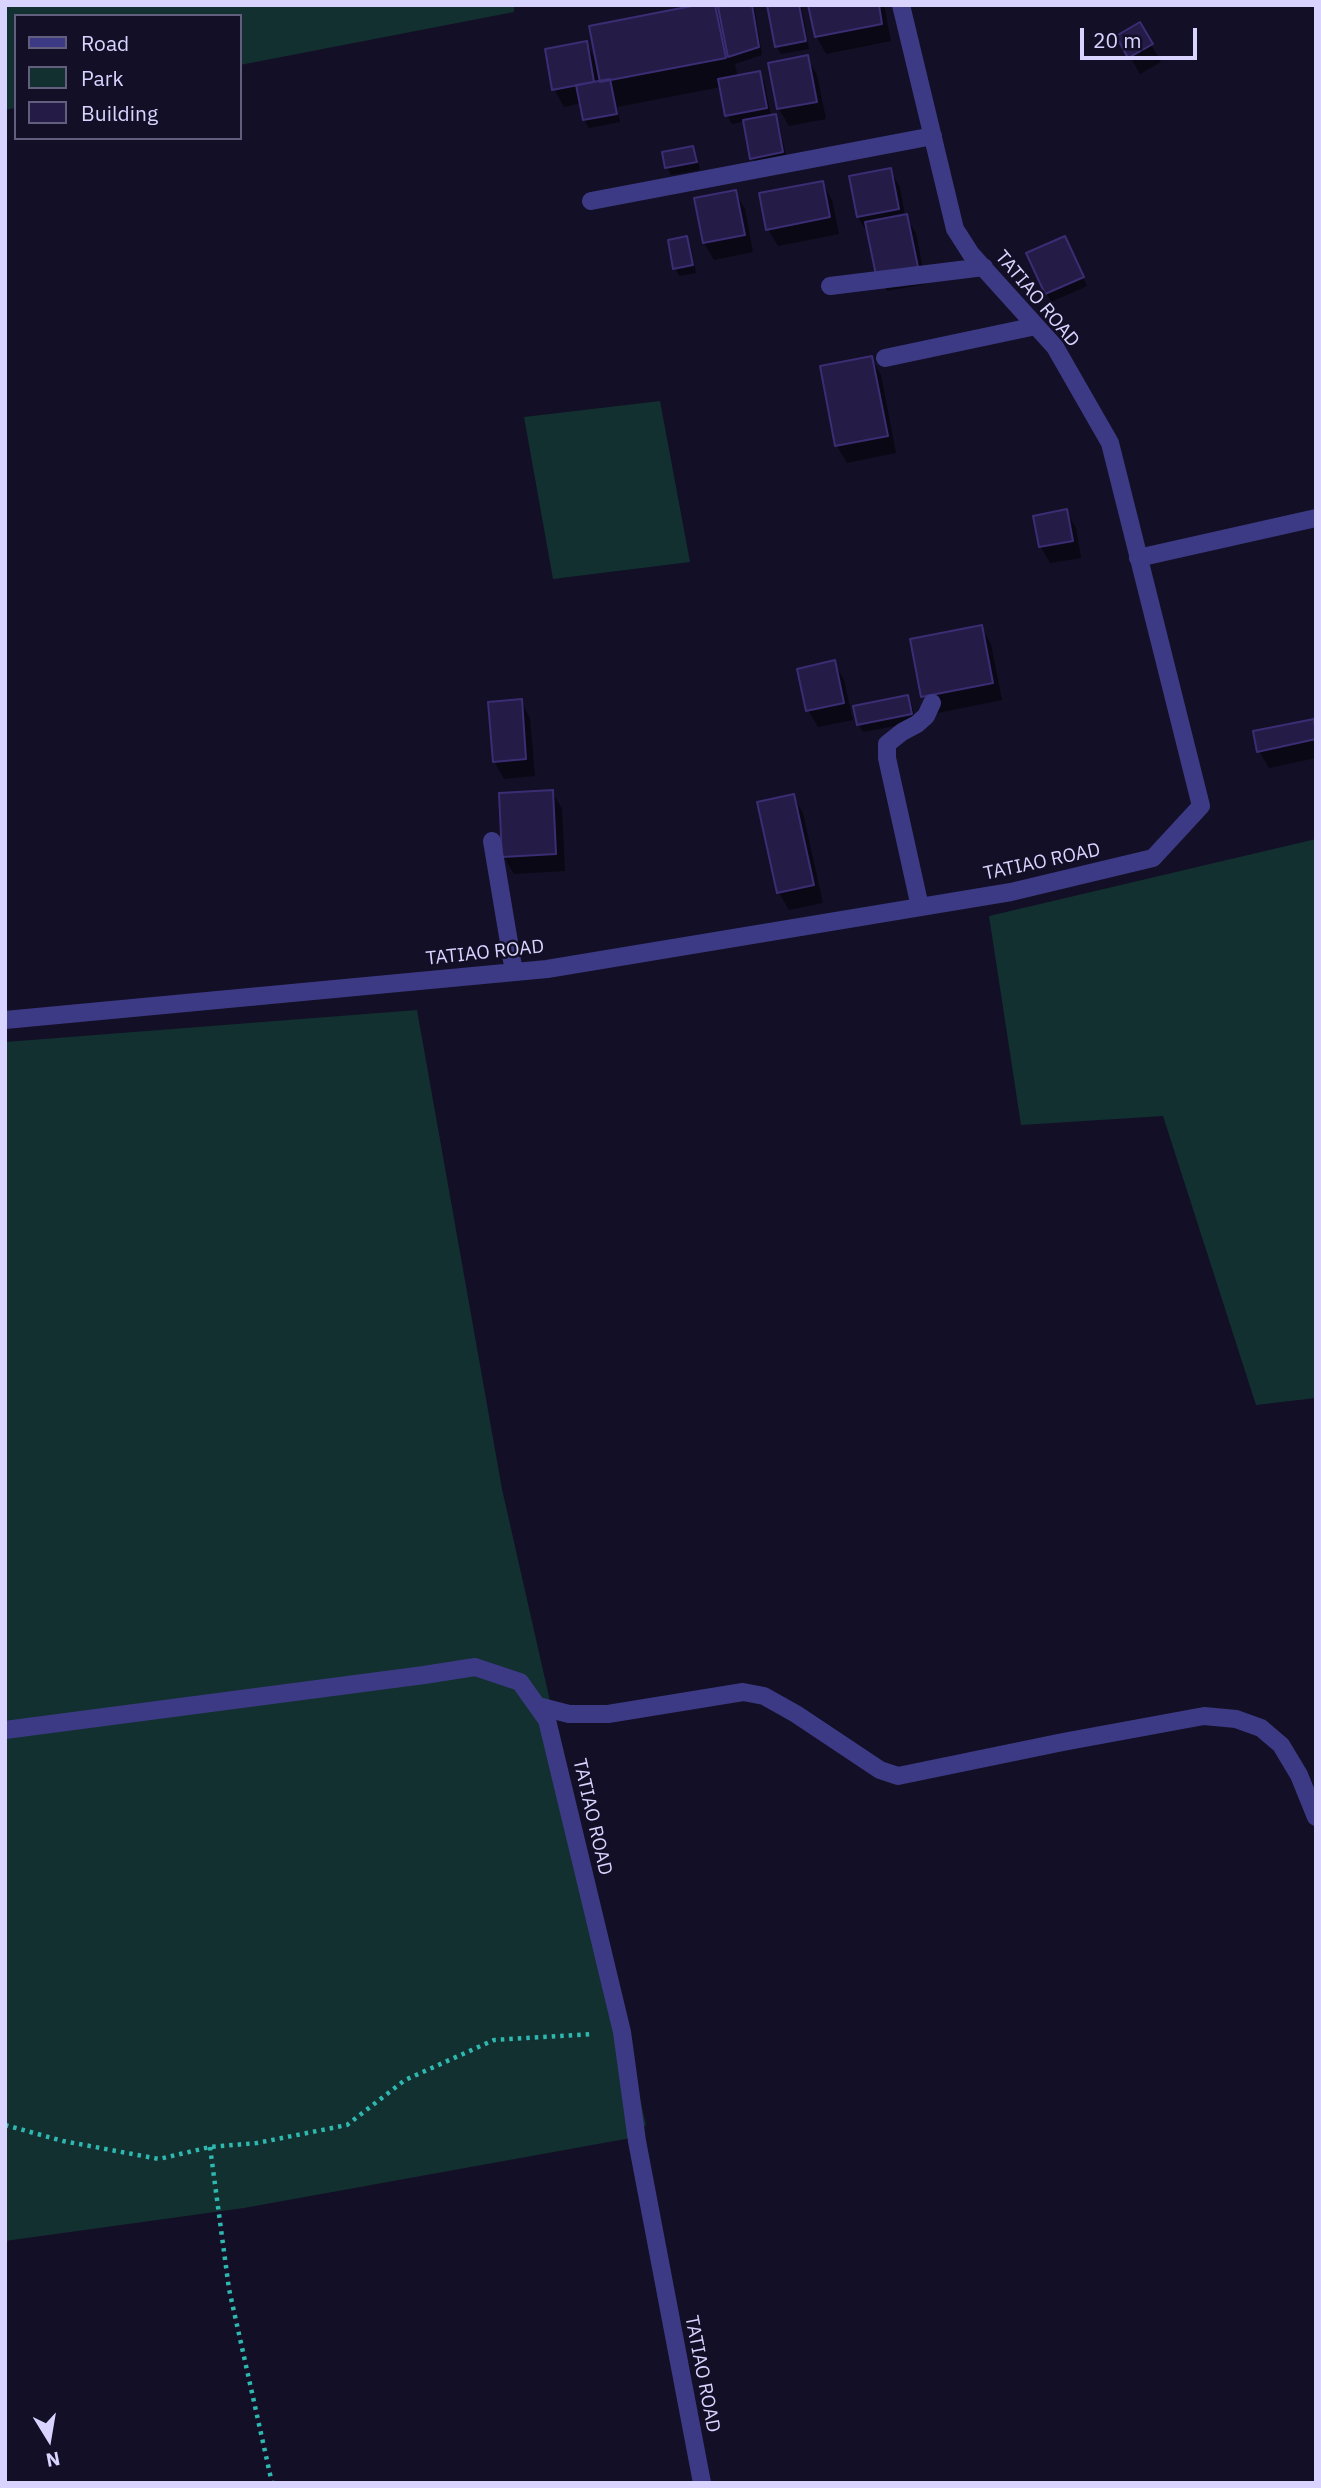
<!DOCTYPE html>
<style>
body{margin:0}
#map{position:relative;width:1321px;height:2488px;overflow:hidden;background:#130f26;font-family:"IBM Plex Sans",sans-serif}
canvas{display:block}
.frame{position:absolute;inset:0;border:7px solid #d9d4ff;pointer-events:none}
.legend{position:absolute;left:14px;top:14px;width:228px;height:126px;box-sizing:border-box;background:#130f26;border:2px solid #625e7d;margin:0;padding:9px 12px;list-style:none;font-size:21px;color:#d9d4ff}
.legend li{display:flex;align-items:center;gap:14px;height:35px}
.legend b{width:35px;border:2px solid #625e7d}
.north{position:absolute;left:14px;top:2404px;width:70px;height:70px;-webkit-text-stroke:5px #130f26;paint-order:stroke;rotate:169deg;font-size:19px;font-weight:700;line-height:28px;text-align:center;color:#d9d4ff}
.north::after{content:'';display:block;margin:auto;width:24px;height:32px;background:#d9d4ff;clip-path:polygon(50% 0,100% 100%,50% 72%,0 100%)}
.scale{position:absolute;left:1080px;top:28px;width:117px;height:32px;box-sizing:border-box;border:4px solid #d9d4ff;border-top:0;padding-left:9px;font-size:21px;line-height:24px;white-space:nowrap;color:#d9d4ff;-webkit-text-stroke:5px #130f26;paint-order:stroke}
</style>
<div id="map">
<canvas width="1321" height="2488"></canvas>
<div class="frame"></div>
<ul class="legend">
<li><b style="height:9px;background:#3d3a85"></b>Road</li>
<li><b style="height:19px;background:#12302f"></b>Park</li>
<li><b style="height:19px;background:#241b47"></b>Building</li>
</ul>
<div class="north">N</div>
<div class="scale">20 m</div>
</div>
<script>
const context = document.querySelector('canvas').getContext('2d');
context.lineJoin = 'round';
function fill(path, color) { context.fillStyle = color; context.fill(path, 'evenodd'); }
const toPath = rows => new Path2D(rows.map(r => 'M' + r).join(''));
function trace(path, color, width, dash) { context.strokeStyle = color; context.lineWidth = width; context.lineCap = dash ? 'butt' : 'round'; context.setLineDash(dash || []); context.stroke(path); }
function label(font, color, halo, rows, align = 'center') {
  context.font = font + ' "IBM Plex Sans",sans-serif'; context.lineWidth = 5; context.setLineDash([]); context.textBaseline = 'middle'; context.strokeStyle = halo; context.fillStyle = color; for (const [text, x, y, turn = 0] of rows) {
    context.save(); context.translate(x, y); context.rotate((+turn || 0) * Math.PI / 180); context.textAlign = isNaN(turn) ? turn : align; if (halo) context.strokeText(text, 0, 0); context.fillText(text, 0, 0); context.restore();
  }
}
const green = toPath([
 [5,5,514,5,514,12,240,65,240,16,16,16,16,108,5,110],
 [660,401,690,562,553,579,524,417],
 [1316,839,1316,1398,1256,1405,1163,1116,1021,1125,989,916],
 [417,1010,502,1489,646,2125,631,2138,244,2208,5,2241,5,1042]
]);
const shadow = toPath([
 [715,5,720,15,752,5,755,10,762,55,735,64,738,77,759,73,764,81,771,116,775,116,779,124,787,160,757,166,752,158,745,121,732,124,727,115,721,87,617,107,620,122,589,128,584,120,581,103,564,107,554,89,586,43,598,65],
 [768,5,801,5,809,49,781,54,776,46],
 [810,5,884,5,891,41,826,54,816,36],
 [1140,25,1161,62,1140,74,1119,37],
 [807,57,817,75,826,119,789,126,779,109,770,64],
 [693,148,697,156,700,170,671,175,667,167],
 [890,170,900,187,905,216,916,233,926,284,887,291,877,274,868,234,858,217,851,178],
 [822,182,832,200,839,234,778,246,768,229],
 [735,192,745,209,753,252,714,260,704,243],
 [686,238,691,247,696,273,679,276,675,268],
 [1069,246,1087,286,1051,302,1029,254],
 [871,358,881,375,896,453,847,463,837,446],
 [1066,511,1076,528,1081,558,1050,563,1040,546],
 [981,627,991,644,1002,700,933,714,923,696],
 [834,662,844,680,853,720,818,727,808,710],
 [908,697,912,705,916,722,863,732,858,724],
 [521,701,530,718,535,776,504,779,494,761],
 [1313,721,1316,726,1316,758,1269,768,1259,751],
 [552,791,562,809,565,871,514,874,504,857],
 [793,796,803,813,823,903,789,910,779,893]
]);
const building = toPath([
 [697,5,715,5,726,58,600,82,589,26,697,5],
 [724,5,752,5,759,47,728,57,718,7,724,5],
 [767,5,799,5,806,41,775,47,767,5],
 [808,5,879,5,882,24,815,37,808,5],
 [1140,22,1153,44,1128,58,1116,36,1140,22],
 [587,41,594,82,552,90,545,49,587,41],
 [808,55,817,102,777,109,768,63,808,55],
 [760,71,767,108,725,116,718,79,760,71],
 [610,79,617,114,583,120,576,85,610,79],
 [776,114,783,152,750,159,743,120,776,114],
 [693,146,697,162,665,168,662,152,693,146],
 [891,168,899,209,857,217,849,176,891,168],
 [823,181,830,217,766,230,759,193,823,181],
 [736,190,745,235,703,243,694,198,736,190],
 [907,214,918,267,876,275,865,222,907,214],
 [687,236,693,265,673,269,668,240,687,236],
 [1065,236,1084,277,1045,294,1026,253,1065,236],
 [872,356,888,436,835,446,820,366,872,356],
 [1067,509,1073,541,1039,547,1033,516,1067,509],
 [982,625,993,683,921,697,910,639,982,625],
 [835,660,844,703,806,711,797,669,835,660],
 [908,695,912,714,857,725,853,706,908,695],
 [522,699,526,759,493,762,488,702,522,699],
 [1314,719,1316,739,1257,752,1253,731,1314,719],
 [553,790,556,854,502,857,499,793,553,790],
 [794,794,814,885,777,893,757,802,794,794]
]);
const path = toPath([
 [5,2125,63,2141,159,2159,210,2147,257,2143,347,2125,405,2080,494,2040,593,2034],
 [210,2147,229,2289,272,2483]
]);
const minor = toPath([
 [591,201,933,136],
 [830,286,984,267],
 [885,358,1036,326],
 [1138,558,1316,518],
 [492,841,514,972],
 [920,907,887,758,887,744,902,732,917,724,926,716,932,703],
 [5,1020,547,969,1011,892,1153,858,1201,806,1110,443,1055,347,971,254,955,229,901,5],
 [538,1706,569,1714,608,1714,743,1692,764,1696,796,1714,880,1770,898,1776,1063,1742,1204,1716,1236,1719,1261,1728,1281,1745,1299,1775,1316,1817],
 [5,1730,424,1675,475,1667,520,1682,547,1720,622,2032,637,2141,702,2483]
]);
const streetNames = [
 ["TATIAO ROAD",1037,299,50],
 ["TATIAO ROAD",1042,862,-12],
 ["TATIAO ROAD",485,953,-6],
 ["TATIAO ROAD",592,1817,77],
 ["TATIAO ROAD",702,2374,79]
];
fill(green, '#12302f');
fill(shadow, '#0007');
fill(building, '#241b47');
trace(building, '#3b2d73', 2);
trace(path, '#2fb8b0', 4.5, [3.5, 5]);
trace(minor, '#3d3a85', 18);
label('19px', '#d9d4ff', '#130f26', streetNames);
</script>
